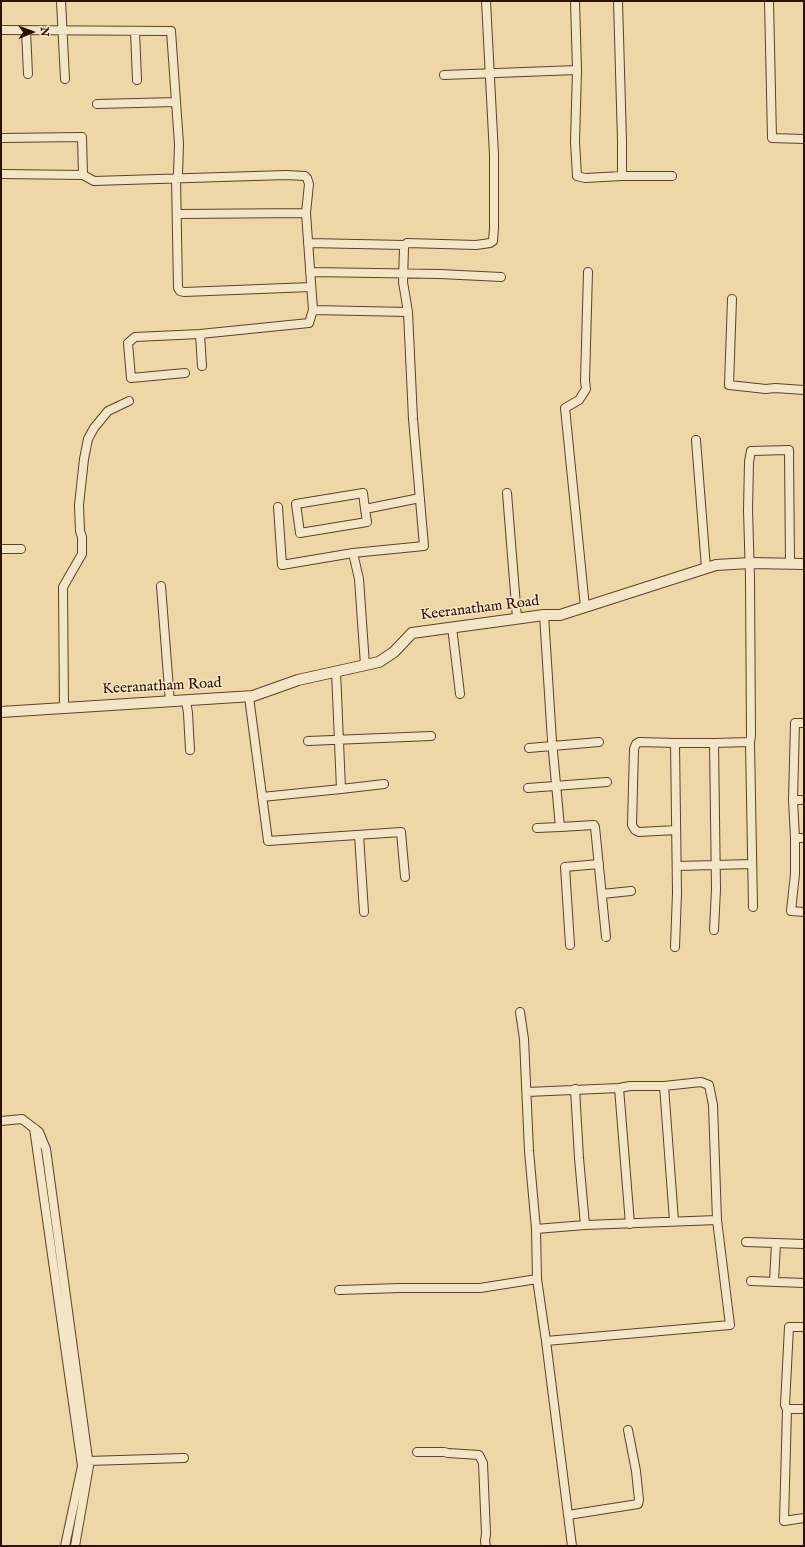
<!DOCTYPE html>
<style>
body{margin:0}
#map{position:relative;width:805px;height:1547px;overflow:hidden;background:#edd7a6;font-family:"IM FELL English",serif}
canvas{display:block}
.frame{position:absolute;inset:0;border:2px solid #2d0f00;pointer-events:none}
.north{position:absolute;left:12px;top:12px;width:40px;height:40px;-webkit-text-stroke:3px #f3e5c5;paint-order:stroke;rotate:89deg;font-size:11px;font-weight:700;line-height:16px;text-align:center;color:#2d0f00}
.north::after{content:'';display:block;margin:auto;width:14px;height:18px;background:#2d0f00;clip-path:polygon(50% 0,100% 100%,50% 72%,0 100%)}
</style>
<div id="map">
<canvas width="805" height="1547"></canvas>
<div class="frame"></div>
<div class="north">N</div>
</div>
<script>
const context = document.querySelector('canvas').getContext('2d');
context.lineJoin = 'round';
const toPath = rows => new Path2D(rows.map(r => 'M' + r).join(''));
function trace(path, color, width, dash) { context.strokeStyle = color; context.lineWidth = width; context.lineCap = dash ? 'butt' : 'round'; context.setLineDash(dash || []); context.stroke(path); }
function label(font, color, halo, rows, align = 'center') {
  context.font = font + ' "IM FELL English",serif'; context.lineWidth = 3; context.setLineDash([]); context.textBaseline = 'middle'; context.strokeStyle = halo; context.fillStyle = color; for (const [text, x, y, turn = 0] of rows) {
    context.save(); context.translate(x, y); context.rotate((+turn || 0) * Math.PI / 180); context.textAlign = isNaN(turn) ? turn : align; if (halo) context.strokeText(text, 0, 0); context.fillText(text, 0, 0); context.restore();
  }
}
const minor = toPath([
 [61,1,65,79],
 [575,1,577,70,575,142,577,176,585,178,622,176,672,176],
 [618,1,622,141,622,176],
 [769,1,772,138,804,139],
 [1,30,171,31,179,144,178,174,176,178,178,288,180,291,184,292,311,287],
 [26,31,28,74],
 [135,31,137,80],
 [444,75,577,70],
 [97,104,176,102],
 [1,138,82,137,83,175],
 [1,174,83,175,94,181,286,175,305,176,307,178,309,184,306,213,313,310,309,323,200,334,135,337,128,343,131,378,185,373],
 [177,214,306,213],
 [308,243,405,245],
 [310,272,440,274,501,277],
 [732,299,729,385,766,389,775,388,804,390],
 [313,310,408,312],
 [200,334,202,366],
 [696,440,706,568],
 [507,493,517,618],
 [278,507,282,565,353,553,424,546,413,419,408,312,403,282,404,247,405,245,407,243,476,245,490,243,493,241,494,228,494,155,486,1],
 [365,509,367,522,300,533,296,504,363,493,365,509,420,498],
 [1,549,21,549],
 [353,553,359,579,365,665],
 [161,586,170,702],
 [585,607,565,408,579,400,586,389,585,381,588,272],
 [544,615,552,741,560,827,594,825,595,827,606,937],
 [452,627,460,694],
 [249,697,268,841,401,832,405,877],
 [186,701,188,713,190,750],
 [64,708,63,587,82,554,82,537,80,531,79,505,84,459,88,439,94,428,108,411,129,401],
 [308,741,431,736],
 [675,743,639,742,636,744,634,749,632,825,635,830,639,832,676,830],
 [714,743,716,889,714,930],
 [529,748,599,742],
 [528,788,607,782],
 [341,789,384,784],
 [262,797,341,789,336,671],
 [793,800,795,723,804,723],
 [804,800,793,800,795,838,804,838],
 [537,828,560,827],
 [359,835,364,912],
 [795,838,795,874,791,911,804,912],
 [677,866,752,864],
 [602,894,631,891],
 [753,907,750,742,751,736,750,578,748,510,749,462,751,451,789,450,790,564],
 [570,945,565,867,599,864],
 [675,947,677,893,675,743,714,743,750,742],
 [520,1012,524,1039,529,1151,536,1229,537,1279,546,1341],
 [664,1086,674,1221],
 [619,1088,630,1224],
 [575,1089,579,1158,585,1225],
 [527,1092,619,1088,630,1086,664,1086,701,1082,709,1085,713,1105,717,1220,730,1325,546,1341,572,1546],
 [1,1121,22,1119,39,1132,46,1149,89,1466,75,1546],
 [34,1128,82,1466,65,1546],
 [536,1229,585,1225,717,1220],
 [746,1242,804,1244],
 [751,1281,804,1283],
 [774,1282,776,1243],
 [339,1290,400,1288,480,1288,537,1279],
 [804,1327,789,1327,785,1405,787,1409,784,1521,804,1518],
 [787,1409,804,1409],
 [417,1452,444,1452,448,1453,479,1455,483,1463,486,1534,485,1541,486,1546],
 [88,1461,184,1458],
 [568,1515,638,1504,639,1500,636,1471,628,1430]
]);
const tertiary = toPath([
 [1,712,253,696,298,680,379,662,394,652,412,633,544,615,560,615,716,565,750,563,804,564]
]);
const streetNames = [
 ["Keeranatham Road",480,609,-7],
 ["Keeranatham Road",162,687,-3]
];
trace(minor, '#5d412a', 10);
trace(tertiary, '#5d412a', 12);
trace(minor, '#f3e5c5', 8);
trace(tertiary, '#f3e5c5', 10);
label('15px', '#2d0f00', '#f3e5c5', streetNames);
</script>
